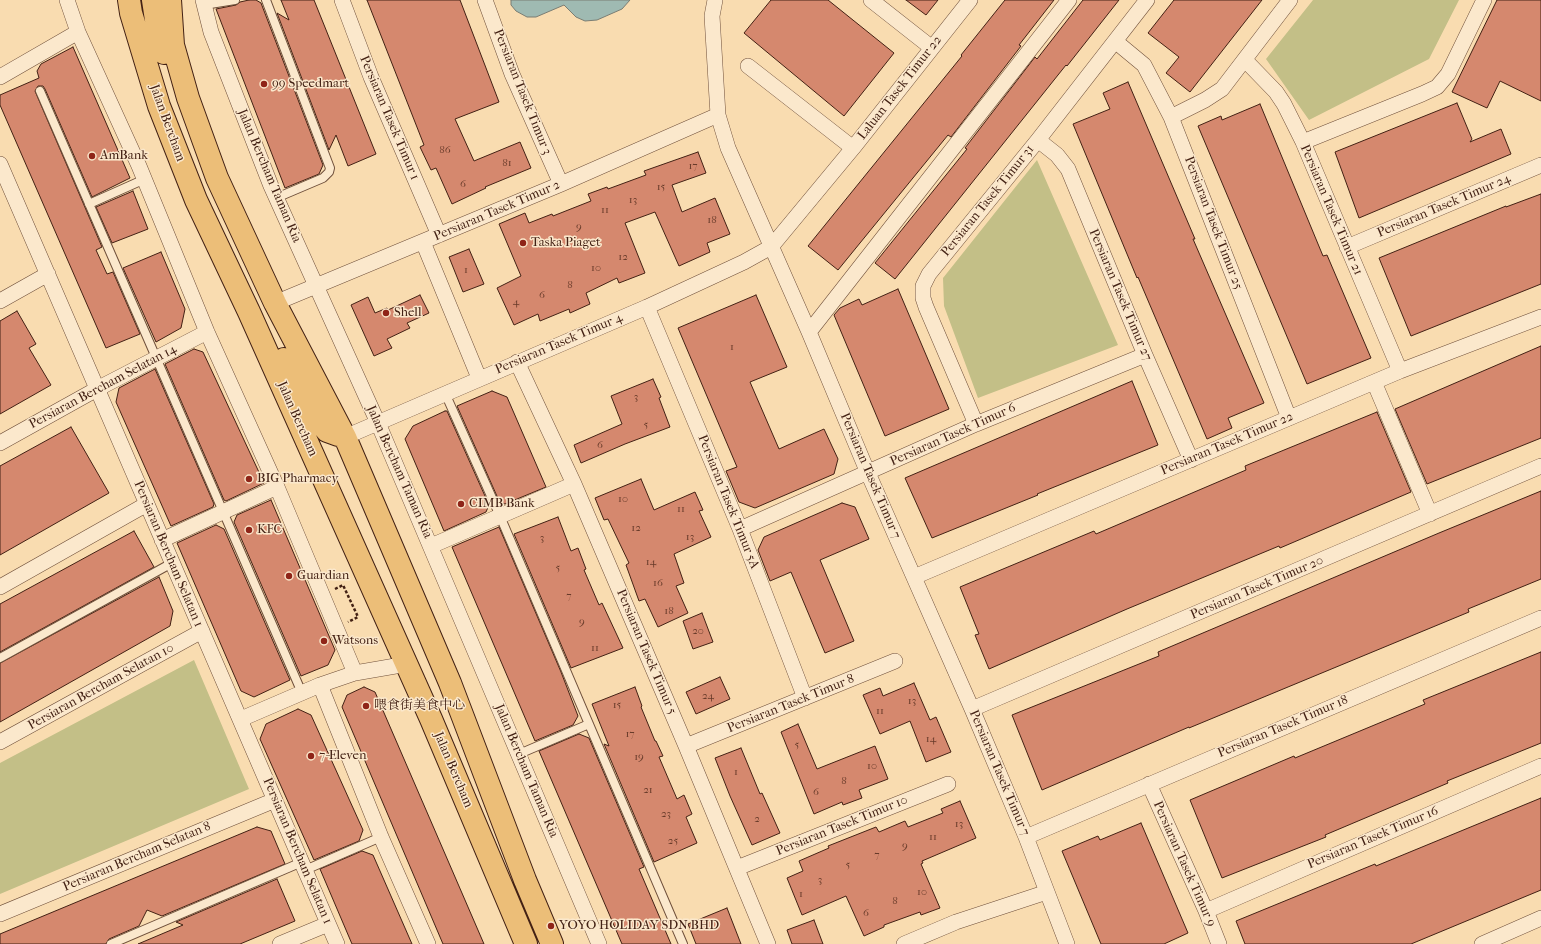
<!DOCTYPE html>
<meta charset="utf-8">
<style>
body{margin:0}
canvas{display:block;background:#f9dcb0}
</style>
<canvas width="1541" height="944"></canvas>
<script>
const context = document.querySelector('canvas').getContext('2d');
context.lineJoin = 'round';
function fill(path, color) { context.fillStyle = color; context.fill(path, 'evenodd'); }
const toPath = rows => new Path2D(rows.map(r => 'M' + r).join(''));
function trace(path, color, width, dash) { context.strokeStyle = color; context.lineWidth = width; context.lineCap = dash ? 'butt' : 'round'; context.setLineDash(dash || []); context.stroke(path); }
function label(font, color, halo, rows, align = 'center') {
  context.font = font + ' "IM FELL French Canon","Noto Serif SC",serif'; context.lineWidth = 3; context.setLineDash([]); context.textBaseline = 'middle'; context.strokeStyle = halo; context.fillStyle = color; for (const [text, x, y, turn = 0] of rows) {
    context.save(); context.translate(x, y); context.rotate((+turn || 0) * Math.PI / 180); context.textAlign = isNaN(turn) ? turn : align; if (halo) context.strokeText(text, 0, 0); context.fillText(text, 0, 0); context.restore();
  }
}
const green = toPath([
 [1313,0,1459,0,1429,59,1309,120,1266,59],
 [1037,160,1118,345,978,398,944,306,943,278],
 [194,660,249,789,0,894,0,763]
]);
const water = toPath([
 [511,0,630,0,622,9,597,20,585,21,576,17,564,5,536,17,527,17,516,11,511,5,511,0]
]);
const building = toPath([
 [249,0,256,0,261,3,323,165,319,174,285,188,216,9,236,5,240,2,249,0],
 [281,0,314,0,376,154,348,166,336,135,329,150,277,13,289,20,281,0],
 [367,0,460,0,499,102,455,119,474,161,520,142,531,168,485,187,486,188,452,204,436,168,431,170,420,147,424,145,367,0],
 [771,0,828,0,894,53,844,116,744,33,771,0],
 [906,0,938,0,926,15,906,0],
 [1005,0,1054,0,1019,45,1021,46,951,137,948,135,838,270,808,246,962,56,961,55,1005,0],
 [1083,0,1119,0,1067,66,1066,65,895,279,875,263,967,149,965,148,1035,57,1037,59,1083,0],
 [1174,0,1262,0,1190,92,1166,73,1179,57,1148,33,1174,0],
 [1497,0,1541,0,1541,101,1500,81,1487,108,1452,92,1497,0],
 [73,47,130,178,92,197,45,89,43,86,38,86,35,91,102,247,96,250,107,274,113,272,140,334,106,348,0,105,0,95,39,78,37,71,41,64,73,47],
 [1128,82,1195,239,1193,239,1264,403,1228,418,1232,428,1207,439,1138,277,1137,278,1073,124,1110,109,1103,93,1128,82],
 [1457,103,1472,139,1470,142,1501,129,1511,154,1359,218,1335,152,1457,103],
 [1260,104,1323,256,1327,255,1371,358,1307,384,1198,126,1221,116,1222,120,1260,104],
 [698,152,706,173,672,185,682,212,715,198,730,234,707,243,710,252,679,266,655,212,625,223,645,273,619,283,617,278,586,293,590,304,570,313,569,309,540,321,538,314,514,325,497,288,521,276,499,224,525,213,529,223,552,214,553,216,591,201,588,194,607,187,608,189,646,175,644,171,698,152],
 [133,191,148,229,112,243,96,207,133,191],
 [1541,194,1541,284,1411,336,1379,258,1506,206,1506,207,1541,194],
 [469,249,484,284,463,292,449,257,469,249],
 [161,252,185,309,181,328,156,342,123,268,161,252],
 [898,289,949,409,885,436,834,315,840,308,859,299,862,305,898,289],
 [420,295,429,313,407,323,410,328,387,339,392,348,374,356,351,305,368,297,375,313,387,308,388,310,420,295],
 [756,295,787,367,750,382,779,449,824,429,838,459,834,474,755,508,739,502,726,471,737,467,678,328,756,295],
 [17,311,36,344,29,348,51,385,0,414,0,321,17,311],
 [1541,346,1541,438,1427,484,1395,409,1541,346],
 [194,349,203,352,264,483,226,501,224,500,165,364,194,349],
 [155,369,214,504,213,507,171,526,116,402,119,388,155,369],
 [653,379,661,397,659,398,670,427,625,444,581,463,574,445,622,424,611,396,653,379],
 [1132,381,1158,445,1037,494,1038,495,932,538,905,478,1132,381],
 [492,391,507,397,546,487,505,504,500,503,457,406,492,391],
 [445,411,447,411,489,505,486,512,444,531,405,439,413,426,445,411],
 [1377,412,1411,492,1280,548,1279,546,1127,609,989,669,975,635,979,634,960,587,1094,531,1096,534,1246,470,1245,466,1377,412],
 [71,427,109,493,0,555,0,466,71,427],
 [641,479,654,510,695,492,703,510,699,511,711,537,674,554,684,583,676,586,688,613,658,627,645,599,639,601,626,565,629,563,608,519,604,520,595,498,641,479],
 [1541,491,1541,579,1468,609,1469,612,1189,728,1189,727,1042,790,1012,715,1159,656,1158,652,1439,533,1541,491],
 [271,500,335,650,328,665,301,676,234,522,237,515,271,500],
 [842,503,855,507,869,539,820,560,854,641,825,653,791,572,770,581,758,550,764,537,842,503],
 [558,517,571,551,578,548,586,569,584,570,599,605,602,603,623,648,571,668,514,534,558,517],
 [216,525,224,529,290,680,254,697,241,691,177,543,216,525],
 [499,527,561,672,578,716,573,725,535,741,452,547,499,527],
 [134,531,154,567,0,652,0,604,134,531],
 [159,577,173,611,170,626,0,722,0,663,159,577],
 [702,613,713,642,693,649,683,621,702,613],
 [1541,652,1541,743,1447,781,1448,783,1325,835,1326,837,1222,878,1190,800,1294,756,1295,758,1425,704,1423,700,1541,652],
 [720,677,730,699,696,714,686,692,720,677],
 [914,683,930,720,936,717,951,752,926,762,910,721,880,734,863,695,880,688,883,696,914,683],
 [364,687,375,692,484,944,443,944,342,707,347,695,364,687],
 [635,687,642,706,641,707,655,741,656,741,663,756,659,757,677,799,684,795,692,814,686,817,697,843,654,862,604,744,609,746,592,704,635,687],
 [298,709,311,715,363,830,359,841,314,860,260,739,266,724,298,709],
 [798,724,817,769,875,746,888,779,859,790,862,798,843,805,842,802,814,814,781,732,798,724],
 [579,734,589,738,644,867,639,869,671,944,622,944,539,751,579,734],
 [741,748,760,794,762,793,780,833,752,845,730,796,715,758,741,748],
 [1541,798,1541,890,1411,944,1245,944,1236,921,1375,864,1376,866,1541,798],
 [960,801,976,838,922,861,923,863,921,864,940,908,921,915,920,912,884,925,884,927,864,936,846,896,802,915,787,878,803,871,799,861,829,848,828,846,876,827,879,832,905,821,908,827,943,813,941,809,960,801],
 [1141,823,1188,933,1164,944,1101,944,1062,851,1098,836,1100,840,1141,823],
 [257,827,271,831,285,864,162,916,147,910,139,926,109,939,106,944,0,944,0,934,257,827],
 [362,851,373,855,412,944,352,944,320,869,362,851],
 [277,879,295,921,240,944,138,944,183,925,176,922,277,879],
 [727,908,741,944,696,944,688,924,727,908],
 [814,920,823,944,792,944,787,930,814,920]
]);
const path = toPath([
 [335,589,343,585,358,617,348,622]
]);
const lane = toPath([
 [266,0,330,168,329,172,323,178,276,198],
 [204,5,235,0],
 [40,91,302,693],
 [89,204,145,179],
 [445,393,500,516,683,944],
 [0,658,172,563],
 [519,754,589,724],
 [305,870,381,837],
 [111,944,302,862]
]);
const street = toPath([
 [67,0,78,32,139,166,207,332,277,487,355,673],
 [203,0,211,32,271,186,378,423,599,944],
 [342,0,371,77,439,235],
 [485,0,512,74,561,184],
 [715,0,712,16,718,115,728,148,809,332,868,473,972,709,1026,837,1067,944],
 [871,0,932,48],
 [1115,41,1144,65,1171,117,1289,418],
 [1245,60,1276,92,1284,104,1303,142,1400,371],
 [748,66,853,148,970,0],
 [0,77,78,32],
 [1171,117,1205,100,1222,89,1290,0],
 [1038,140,1057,155,1068,169,1145,355,1191,460],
 [1303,142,1422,94,1437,87,1448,74,1484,0],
 [0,164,337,944],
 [423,242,479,378],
 [1347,247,1541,165],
 [0,301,48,274],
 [275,303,561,184,718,115],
 [647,307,740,529,805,698],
 [809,332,1069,0],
 [517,362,574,484,686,746,768,944],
 [1374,382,1430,514],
 [976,424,926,307,923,298,923,286,929,274,1038,140,1147,0],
 [345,437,647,307,744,262,771,247,853,148],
 [0,443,97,389,207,332],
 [740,529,976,424,1145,355],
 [162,540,277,487],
 [431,546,574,484],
 [914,577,1400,371,1541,317],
 [0,587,147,504],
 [320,685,381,837,428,944],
 [972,709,1541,466],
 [241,719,320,685,355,673,407,664],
 [0,742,202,631],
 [686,746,895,661],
 [1149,784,1206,911,1219,944],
 [1026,837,1541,618],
 [737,868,948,784],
 [1206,911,1541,766],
 [0,914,275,800],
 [280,944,328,924],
 [904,944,956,922,1047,892],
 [1482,944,1541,918]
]);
const primary = toPath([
 [129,0,131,13,159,106,196,200,249,312,431,719,526,944],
 [153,0,158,33,164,53],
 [170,0,173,45,188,98,217,178,275,303,345,437,450,683,525,880,552,944],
 [284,359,322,425,327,431,338,435]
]);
const markers = [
 [264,84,4,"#8f2418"],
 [92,156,4,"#8f2418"],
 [523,243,4,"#8f2418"],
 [386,313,4,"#8f2418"],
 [249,479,4,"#8f2418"],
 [461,504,4,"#8f2418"],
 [249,530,4,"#8f2418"],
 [289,576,4,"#8f2418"],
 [324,641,4,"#8f2418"],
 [366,706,4,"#8f2418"],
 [311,756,4,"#8f2418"],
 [551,926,4,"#8f2418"]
];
const numberNames = [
 ["86",445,150],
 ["81",507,163],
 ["17",693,166],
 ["6",463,184],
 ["15",661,187],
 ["13",633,200],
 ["11",605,210],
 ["18",712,220],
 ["9",579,227],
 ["12",623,257],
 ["10",596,268],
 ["1",466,270],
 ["8",570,285],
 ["6",542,295],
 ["4",516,302],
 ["1",732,347],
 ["3",636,397],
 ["5",646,425],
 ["6",600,445],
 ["10",623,499],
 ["11",681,509],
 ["12",636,528],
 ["13",690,537],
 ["3",542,538],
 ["14",651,562],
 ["5",558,568],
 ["16",658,583],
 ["7",569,596],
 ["18",669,611],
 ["9",582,622],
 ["20",698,631],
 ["11",595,648],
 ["24",708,696],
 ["13",912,701],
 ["15",617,705],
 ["11",880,711],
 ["17",630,734],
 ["14",931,739],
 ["5",797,745],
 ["19",639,757],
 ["10",872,766],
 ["1",736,772],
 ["8",844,781],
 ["21",648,790],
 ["6",816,792],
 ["23",666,814],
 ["2",757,819],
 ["13",959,824],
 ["11",933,837],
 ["25",673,841],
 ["9",905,846],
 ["7",877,855],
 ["5",848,865],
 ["3",820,880],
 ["10",922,892],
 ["1",801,894],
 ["8",895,901],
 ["6",866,913]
];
const poiNames = [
 ["99 Speedmart",272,84],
 ["AmBank",100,156],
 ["Taska Piaget",531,243],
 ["Shell",394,313],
 ["BIG Pharmacy",257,479],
 ["CIMB Bank",469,504],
 ["KFC",257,530],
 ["Guardian",297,576],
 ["Watsons",332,641],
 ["喂食街美食中心",374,706],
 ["7-Eleven",319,756],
 ["YOYO HOLIDAY SDN BHD",559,926]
];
const streetNames = [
 ["Laluan Tasek Timur 22",900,88,-52],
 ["Persiaran Tasek Timur 3",522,92,68],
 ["Persiaran Tasek Timur 1",389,118,67],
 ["Jalan Bercham",167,123,70],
 ["Jalan Bercham Taman Ria",269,176,67],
 ["Persiaran Tasek Timur 31",988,201,-51],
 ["Persiaran Tasek Timur 24",1444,206,-23],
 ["Persiaran Tasek Timur 21",1331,210,67],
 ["Persiaran Tasek Timur 2",497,211,-23],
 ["Persiaran Tasek Timur 25",1213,223,69],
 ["Persiaran Tasek Timur 27",1120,295,67],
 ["Persiaran Tasek Timur 4",559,344,-23],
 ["Persiaran Bercham Selatan 14",103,387,-28],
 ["Jalan Bercham",297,419,66],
 ["Persiaran Tasek Timur 6",953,435,-24],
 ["Persiaran Tasek Timur 22",1227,444,-23],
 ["Jalan Bercham Taman Ria",399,472,66],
 ["Persiaran Tasek Timur 7",870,476,67],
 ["Persiaran Tasek Timur 5A",728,502,68],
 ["Persiaran Bercham Selatan 1",168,554,67],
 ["Persiaran Tasek Timur 20",1257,588,-23],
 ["Persiaran Tasek Timur 5",646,652,67],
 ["Persiaran Bercham Selatan 10",101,687,-29],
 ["Persiaran Tasek Timur 8",791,704,-22],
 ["Persiaran Tasek Timur 18",1283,727,-23],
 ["Jalan Bercham",453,770,67],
 ["Jalan Bercham Taman Ria",526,771,67],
 ["Persiaran Tasek Timur 7",999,773,67],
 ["Persiaran Tasek Timur 10",842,826,-22],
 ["Persiaran Tasek Timur 16",1373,838,-23],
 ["Persiaran Bercham Selatan 1",297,851,67],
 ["Persiaran Bercham Selatan 8",137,857,-23],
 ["Persiaran Tasek Timur 9",1184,864,66]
];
fill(green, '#c3bf87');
fill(water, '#9fbab2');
trace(water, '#7a7d73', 1);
fill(building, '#d5886e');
trace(building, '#432114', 1);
trace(lane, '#70503b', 10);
trace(street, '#70503b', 16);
trace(primary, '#432114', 24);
trace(path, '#432114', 2.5, [3, 2]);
trace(lane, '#fbe8cc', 8);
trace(street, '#fbe8cc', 15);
trace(primary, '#ecbe78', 22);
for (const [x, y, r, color] of markers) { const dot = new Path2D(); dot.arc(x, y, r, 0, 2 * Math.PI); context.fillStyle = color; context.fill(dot); trace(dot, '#fbe8cc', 1.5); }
label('11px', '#683b2a', null, numberNames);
label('13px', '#432114', '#fbe8cc', poiNames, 'left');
label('13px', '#432114', '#fbe8cc', streetNames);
</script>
